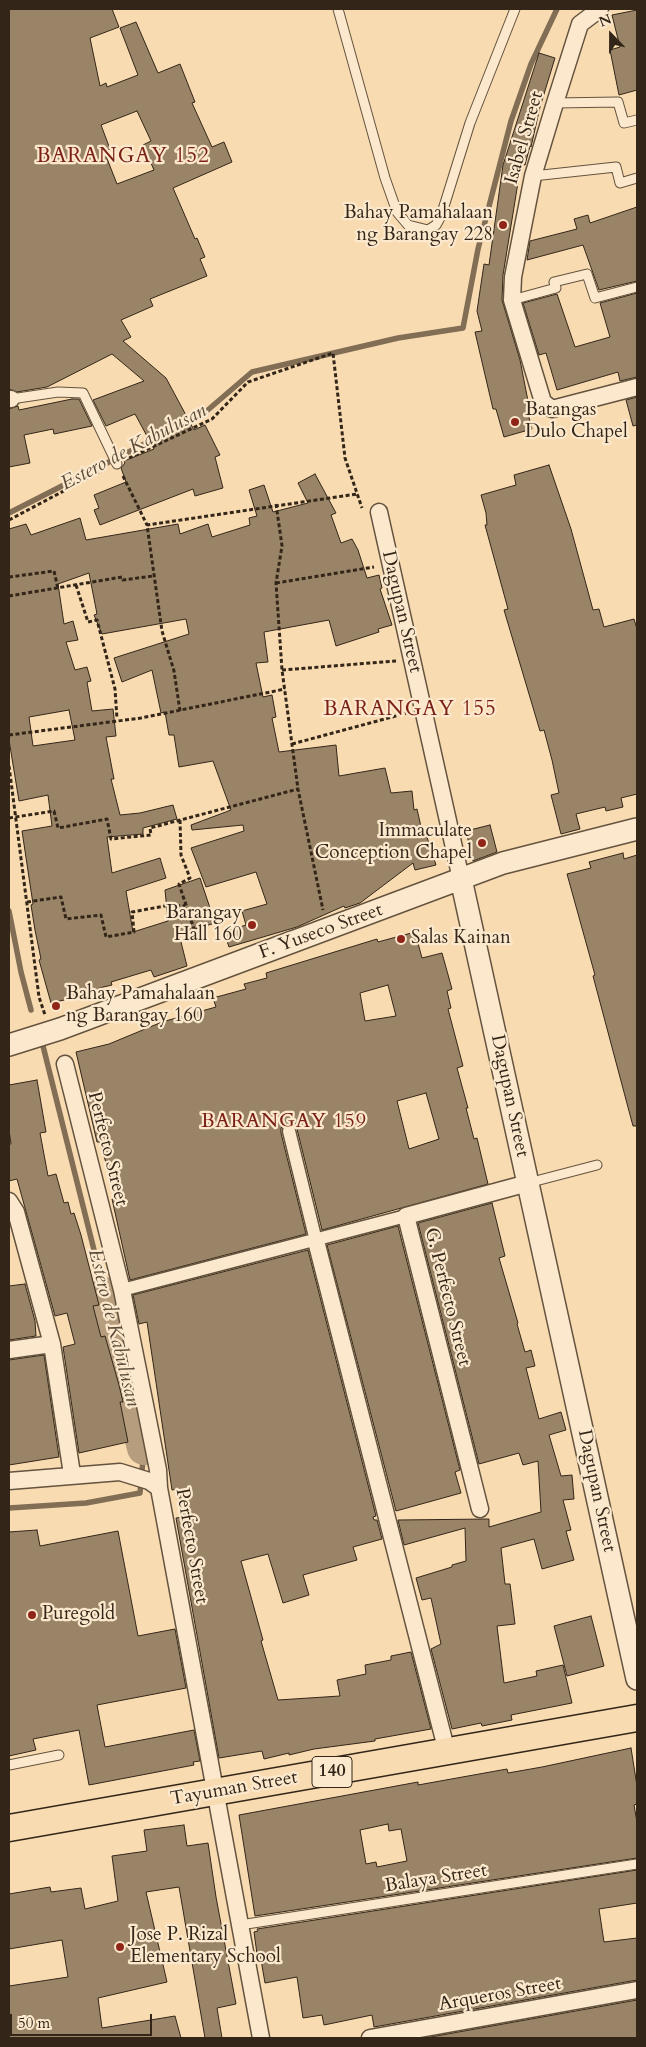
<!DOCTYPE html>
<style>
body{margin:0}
#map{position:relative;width:646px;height:2047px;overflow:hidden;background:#f9dbb2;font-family:Cardo,serif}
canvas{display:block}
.frame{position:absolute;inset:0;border:10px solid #332618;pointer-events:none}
.north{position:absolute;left:586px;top:10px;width:50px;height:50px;-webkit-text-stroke:4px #fbe8cd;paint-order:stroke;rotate:338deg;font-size:14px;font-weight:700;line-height:20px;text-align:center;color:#332618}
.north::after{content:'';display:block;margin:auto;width:18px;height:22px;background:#332618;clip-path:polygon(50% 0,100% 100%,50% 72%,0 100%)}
.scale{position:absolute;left:10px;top:2014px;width:142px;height:22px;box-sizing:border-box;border:2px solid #332618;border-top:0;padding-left:6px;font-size:15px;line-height:18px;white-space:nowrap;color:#332618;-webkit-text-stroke:4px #fbe8cd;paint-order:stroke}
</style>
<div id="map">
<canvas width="646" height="2047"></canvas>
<div class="frame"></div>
<div class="north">N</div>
<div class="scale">50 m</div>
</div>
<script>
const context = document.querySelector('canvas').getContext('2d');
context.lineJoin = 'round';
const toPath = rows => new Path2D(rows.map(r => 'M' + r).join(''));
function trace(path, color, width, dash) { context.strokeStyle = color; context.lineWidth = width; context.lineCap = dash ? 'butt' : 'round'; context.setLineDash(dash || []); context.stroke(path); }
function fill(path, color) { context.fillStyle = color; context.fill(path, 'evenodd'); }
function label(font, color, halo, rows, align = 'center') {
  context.font = font + ' Cardo,serif'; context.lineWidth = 4.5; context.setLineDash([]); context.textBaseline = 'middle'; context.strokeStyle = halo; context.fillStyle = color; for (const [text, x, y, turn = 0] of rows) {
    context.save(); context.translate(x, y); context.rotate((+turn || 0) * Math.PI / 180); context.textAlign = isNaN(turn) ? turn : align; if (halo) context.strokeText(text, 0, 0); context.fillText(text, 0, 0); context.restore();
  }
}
const stream = toPath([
 [184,424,202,415,252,372,398,338,463,328,478,249,511,121,531,64,557,9],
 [9,513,156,438],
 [9,911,21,972,31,1010],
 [41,1038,105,1294],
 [9,1508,86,1503,140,1493,144,1448]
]);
const river = toPath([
 [105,1294,144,1448]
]);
const building = toPath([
 [9,9,112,9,119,27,90,38,100,86,106,83,107,87,138,75,120,28,136,22,158,73,180,64,195,102,192,103,212,147,224,142,232,162,173,188,195,239,197,238,205,257,200,259,207,276,150,299,153,306,121,320,131,337,123,341,166,378,194,430,205,425,220,455,215,457,223,488,195,496,193,489,100,525,94,510,99,508,94,495,126,482,121,468,125,463,124,461,154,449,135,414,106,426,93,400,144,381,112,354,47,387,17,392,9,389,9,9],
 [137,111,151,141,143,145,154,170,117,184,104,151,110,149,101,125,137,111],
 [637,10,637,90,619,95,610,50,620,47,612,15,637,10],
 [539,53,555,58,540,107,531,147,530,146,525,165,521,164,503,275,502,300,520,360,528,401,525,402,532,429,504,437,496,409,493,409,475,332,482,331,477,311,484,264,489,265,503,165,539,53],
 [637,207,637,281,599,290,583,245,527,260,530,241,577,229,574,219,588,215,590,223,637,207],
 [637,293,637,377,620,381,618,372,557,390,546,353,539,355,523,303,557,294,575,347,610,337,600,303,637,293],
 [637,397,637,425,633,426,626,400,637,397],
 [72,399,79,399,92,426,54,434,53,429,24,435,30,463,9,467,9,409,18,406,19,410,72,399],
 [549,465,571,529,593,610,599,609,604,627,634,619,637,629,637,794,621,798,623,807,606,811,605,807,576,814,580,829,561,834,551,795,559,793,552,760,544,730,540,731,504,610,508,609,485,525,487,525,486,513,481,495,516,485,514,475,549,465],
 [315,474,336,513,331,515,341,543,352,539,358,550,367,578,379,575,382,588,380,589,392,625,378,629,379,632,336,646,329,620,264,632,268,662,256,663,263,697,272,695,276,717,272,718,279,752,336,745,339,776,385,768,391,793,412,791,414,810,417,809,422,831,425,831,436,865,415,870,413,863,360,903,345,908,344,906,297,927,229,947,224,932,246,925,242,911,267,904,256,872,206,887,191,848,244,831,243,825,192,830,191,825,231,810,213,761,179,767,174,735,169,735,165,712,161,713,152,670,122,682,114,658,189,634,186,619,102,634,94,615,97,614,89,573,58,584,64,624,73,621,78,640,66,642,75,670,87,667,91,681,87,682,92,711,113,709,116,736,106,737,114,779,111,779,120,815,140,813,173,805,177,819,143,828,143,834,107,837,112,873,160,858,166,878,126,891,133,932,168,921,165,890,200,878,215,923,179,934,187,966,154,977,151,970,111,982,112,985,99,988,100,992,51,1003,39,960,41,959,35,930,31,905,33,904,22,831,52,826,48,795,19,801,9,740,9,529,26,524,31,535,80,518,86,540,178,524,180,534,208,524,212,537,250,525,249,518,257,516,249,490,264,485,273,512,308,503,298,483,315,474],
 [69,710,75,740,33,746,29,717,69,710],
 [490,825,497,852,473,861,466,831,490,825],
 [623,853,624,859,637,855,637,1126,633,1126,593,976,595,975,567,874,591,868,589,862,623,853],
 [415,932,422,958,442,953,452,989,447,991,451,1008,448,1009,463,1066,457,1068,468,1108,466,1108,474,1139,477,1138,488,1184,322,1230,297,1129,292,1123,287,1123,281,1128,281,1133,306,1234,130,1280,112,1199,116,1198,100,1142,97,1142,76,1052,109,1044,162,1022,216,1007,213,998,246,989,244,984,267,978,266,973,377,939,378,942,415,932],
 [388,985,396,1016,365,1021,360,993,388,985],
 [426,1093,439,1139,409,1149,397,1101,426,1093],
 [37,1080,46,1132,40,1133,48,1176,56,1174,64,1203,68,1202,71,1214,74,1213,81,1235,99,1305,93,1306,101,1337,105,1336,119,1385,123,1402,120,1402,128,1442,79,1453,63,1347,75,1344,67,1313,55,1316,17,1179,9,1181,9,1144,11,1144,9,1130,9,1085,37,1080],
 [492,1203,505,1256,499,1258,518,1323,517,1324,525,1352,531,1350,535,1366,526,1368,539,1419,561,1412,566,1430,549,1435,561,1476,572,1475,574,1499,563,1500,571,1530,566,1531,574,1560,542,1569,534,1539,501,1548,505,1584,510,1584,515,1624,497,1626,504,1683,537,1676,536,1671,563,1665,572,1703,511,1715,512,1720,482,1726,481,1723,452,1729,431,1649,441,1644,431,1598,422,1600,416,1578,452,1567,452,1565,466,1561,465,1528,404,1545,398,1520,489,1519,489,1527,541,1512,538,1461,523,1465,519,1453,479,1464,418,1223,492,1203],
 [398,1226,460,1470,455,1472,461,1493,396,1511,327,1245,398,1226],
 [308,1250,376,1516,373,1517,374,1520,377,1520,382,1539,353,1547,357,1560,303,1575,309,1595,283,1603,268,1554,241,1561,263,1640,261,1641,278,1700,340,1696,337,1680,366,1674,365,1665,391,1660,391,1656,411,1652,431,1729,375,1739,375,1741,314,1749,289,1755,289,1753,264,1759,262,1751,219,1758,176,1518,184,1517,178,1489,172,1490,147,1322,139,1324,133,1295,308,1250],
 [25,1284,35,1321,36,1336,9,1340,9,1286,25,1284],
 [44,1355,59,1457,9,1465,9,1360,44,1355],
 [37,1530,40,1546,118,1531,138,1636,175,1629,186,1688,97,1705,105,1747,194,1730,200,1761,193,1762,194,1765,89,1785,79,1730,33,1739,36,1750,9,1756,9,1532,37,1530],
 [591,1616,604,1666,567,1676,554,1626,591,1616],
 [631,1748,637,1786,637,1804,634,1805,637,1822,637,1858,255,1916,239,1815,418,1782,418,1785,507,1769,508,1773,542,1767,631,1748],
 [388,1824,389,1831,401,1829,407,1861,377,1867,376,1862,366,1864,360,1830,388,1824],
 [184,1825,187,1846,208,1843,216,1897,236,2004,217,2008,222,2038,205,2038,179,1887,146,1892,167,1982,98,1998,102,2028,175,2016,181,2038,9,2038,9,1986,68,1977,62,1940,9,1949,9,1894,50,1887,51,1892,81,1888,85,1909,118,1901,112,1856,147,1851,144,1830,184,1825],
 [637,1870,637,1903,599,1909,604,1942,637,1938,637,1980,374,2027,372,2015,324,2025,322,2015,303,2018,297,1977,265,1983,260,1954,257,1954,254,1932,258,1931,257,1929,637,1870],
 [637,2000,637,2038,425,2038,637,2000]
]);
const path = toPath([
 [129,458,212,419,248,382,333,353,345,458,362,508],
 [123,476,147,525],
 [276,504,282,546,276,583,282,670,298,789,323,910],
 [9,520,105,469],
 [9,577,54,571,58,589],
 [276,583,374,567],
 [76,585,88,622,97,620,115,689,117,719],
 [9,596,122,577,123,580,153,576],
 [282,670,396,661],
 [180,711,174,671,162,631,147,525,357,494],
 [9,735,141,718,285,689],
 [292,744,407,713],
 [9,766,39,997,45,1015],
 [9,818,54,811,58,828,107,819,111,839,151,835,150,828,298,789],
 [180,820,181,855,190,878,179,884,195,932],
 [27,902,61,897,66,919,101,915,106,937,134,932,132,912,170,905,185,906]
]);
const service = toPath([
 [338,9,385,178,397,212,408,225,428,230,436,225,441,216,470,123,515,9],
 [555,103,618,102,624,123,637,120],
 [533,176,616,167,620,183,637,178],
 [512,300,556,288,554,282,587,274,595,298,637,287],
 [11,399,58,392,83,393,117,464],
 [528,1183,597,1165],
 [9,1765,59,1755],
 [240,1925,637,1864]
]);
const pedestrian = toPath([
 [289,1131,316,1241],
 [122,1290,406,1216]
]);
const minor = toPath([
 [600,9,580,24,555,103,533,176,513,277,512,300,543,402,552,409,637,387],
 [9,399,11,399],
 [379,512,461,879],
 [65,1064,122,1290,158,1470,159,1488,261,2038],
 [9,1201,16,1212,52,1344,72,1474],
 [316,1241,447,1752],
 [9,1350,52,1344],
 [9,1481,120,1472,149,1481,159,1488],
 [480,1509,406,1216,528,1183],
 [370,2038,637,1990]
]);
const tertiary = toPath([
 [461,879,637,1679],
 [9,1045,60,1029,503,863,637,829]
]);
const primary = toPath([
 [9,1828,637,1718]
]);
const markers = [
 [503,225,5,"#8f2418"],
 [515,422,5,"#8f2418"],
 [482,843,5,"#8f2418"],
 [252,925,5,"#8f2418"],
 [401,939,5,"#8f2418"],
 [56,1006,5,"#8f2418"],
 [32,1615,5,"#8f2418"],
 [120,1947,5,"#8f2418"]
];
const shields = [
 [332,1772,40]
];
const shieldNames = [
 ["140",332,1772]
];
const streetNames = [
 ["Isabel Street",525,138,-74],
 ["Dagupan Street",401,612,77],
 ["F. Yuseco Street",321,932,-20],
 ["Dagupan Street",509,1096,78],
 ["Perfecto Street",107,1149,76],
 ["G. Perfecto Street",447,1297,76],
 ["Dagupan Street",596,1491,78],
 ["Perfecto Street",191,1546,80],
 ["Tayuman Street",234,1789,-10],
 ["Balaya Street",436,1879,-9],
 ["Arqueros Street",500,1995,-10]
];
const poiNames = [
 ["Bahay Pamahalaan",493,214,"right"],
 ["ng Barangay 228",493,236,"right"],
 ["Batangas",525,411],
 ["Dulo Chapel",525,433],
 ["Immaculate",472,832,"right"],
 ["Conception Chapel",472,854,"right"],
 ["Barangay",242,914,"right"],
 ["Hall 160",242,936,"right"],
 ["Salas Kainan",411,939],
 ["Bahay Pamahalaan",66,995],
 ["ng Barangay 160",66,1017],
 ["Puregold",42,1615],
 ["Jose P. Rizal",130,1936],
 ["Elementary School",130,1958]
];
const waterNames = [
 ["Estero de Kabulusan",134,448,-28],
 ["Estero de Kabulusan",113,1328,76]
];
const neighbourhoodNames = [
 ["BARANGAY 159",284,1122]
];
const quarterNames = [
 ["BARANGAY 152",123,157],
 ["BARANGAY 155",410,710]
];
trace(stream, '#826d55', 5.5);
trace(river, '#b69d7e', 34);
fill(building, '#9a8468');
trace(building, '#332618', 1);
trace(service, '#64533e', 11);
trace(pedestrian, '#64533e', 15);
trace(minor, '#64533e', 19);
trace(tertiary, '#64533e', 24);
trace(primary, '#332618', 29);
trace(path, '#332618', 3, [4, 2.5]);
trace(service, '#fbe8cd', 9);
trace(pedestrian, '#fbe8cd', 12);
trace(minor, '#fbe8cd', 16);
trace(tertiary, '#fbe8cd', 21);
trace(primary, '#f9dbb2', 26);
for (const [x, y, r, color] of markers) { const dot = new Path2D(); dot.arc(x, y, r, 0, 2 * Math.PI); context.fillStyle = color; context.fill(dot); trace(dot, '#fbe8cd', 2); }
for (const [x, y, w] of shields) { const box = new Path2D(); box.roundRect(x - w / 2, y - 15.5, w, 31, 4); context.fillStyle = '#fbe8cd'; context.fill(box); trace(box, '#332618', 1); }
label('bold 18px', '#332618', null, shieldNames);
label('19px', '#332618', '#fbe8cd', streetNames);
label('19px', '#332618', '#fbe8cd', poiNames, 'left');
label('italic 20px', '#5a4a37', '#fbe8cd', waterNames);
context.letterSpacing = '1px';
label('20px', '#7a1f14', '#fbe8cd', neighbourhoodNames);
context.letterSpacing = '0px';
context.letterSpacing = '1px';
label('21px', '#7a1f14', '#fbe8cd', quarterNames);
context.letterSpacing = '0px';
</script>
